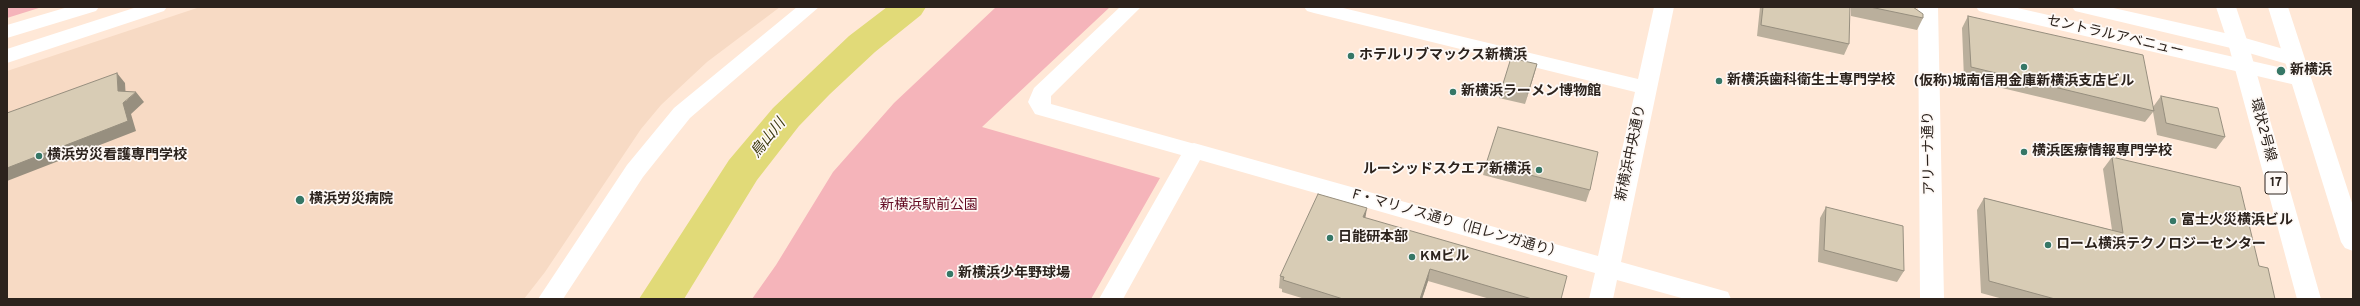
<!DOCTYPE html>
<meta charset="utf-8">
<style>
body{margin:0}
#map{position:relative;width:2360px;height:306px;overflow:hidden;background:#ffe8d7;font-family:Overpass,sans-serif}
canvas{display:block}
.frame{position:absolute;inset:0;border:8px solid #2c231d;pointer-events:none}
</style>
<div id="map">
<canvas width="2360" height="306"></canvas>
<div class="frame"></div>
</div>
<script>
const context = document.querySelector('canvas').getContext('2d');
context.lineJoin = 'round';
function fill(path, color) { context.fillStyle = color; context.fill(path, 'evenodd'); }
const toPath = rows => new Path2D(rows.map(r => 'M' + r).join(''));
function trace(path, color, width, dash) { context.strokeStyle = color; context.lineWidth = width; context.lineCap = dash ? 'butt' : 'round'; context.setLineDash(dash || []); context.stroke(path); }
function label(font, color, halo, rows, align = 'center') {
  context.font = font + ' Overpass,"Noto Sans JP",sans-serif'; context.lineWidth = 3.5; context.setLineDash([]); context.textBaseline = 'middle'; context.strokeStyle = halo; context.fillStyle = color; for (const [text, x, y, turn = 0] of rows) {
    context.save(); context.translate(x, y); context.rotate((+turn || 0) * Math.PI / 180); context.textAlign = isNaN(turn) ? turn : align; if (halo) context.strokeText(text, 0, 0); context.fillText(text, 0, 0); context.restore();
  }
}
const built = toPath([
 [200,7,780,7,707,62,661,105,641,129,545,272,524,299,7,299,7,71]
]);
const green = toPath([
 [7,7,42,7,7,18],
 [996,7,1110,7,982,127,1160,178,1091,299,752,299,776,265,833,172,894,103]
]);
const river = toPath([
 [887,7,926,7,921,15,875,52,830,94,799,126,757,180,684,299,639,299,729,160,773,108,849,36,887,7]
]);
const minor = toPath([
 [1120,7,1141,7,1051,96,1051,104,1202,146,1205,151,1123,299,1099,299,1181,155,1035,114,1028,102,1034,88,1120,7]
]);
const tertiary = toPath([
 [68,7,99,7,96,11,7,38,7,25,68,7],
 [137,7,167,7,164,11,7,63,7,49,137,7],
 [797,7,819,7,690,118,643,177,563,299,538,299,627,165,674,108,797,7],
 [1304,7,1339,7,1638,79,1654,7,1674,7,1621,262,1728,292,1731,299,1685,299,1617,280,1613,299,1589,299,1595,273,1186,156,1183,151,1186,146,1194,143,1598,256,1635,92,1314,13,1307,11,1304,7],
 [1918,7,1938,7,1944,299,1920,299,1918,7],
 [1976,7,2013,7,2300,72,2307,74,2310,79,2307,84,2300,86,1986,13,1979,11,1976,7],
 [2072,7,2109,7,2238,36,2301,54,2304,59,2301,64,2294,66,2235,49,2075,11,2072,7]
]);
const primary = toPath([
 [2216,7,2236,7,2248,43,2321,299,2297,299,2228,43,2216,7],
 [2268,7,2288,7,2353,206,2353,251,2345,248,2341,242,2268,7]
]);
const wall = toPath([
 [1760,7,1850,7,1849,44,1844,55,1757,36],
 [1851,7,1913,7,1923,18,1917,30,1851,16],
 [1968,16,2153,107,2161,96,2225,137,2216,149,2157,135,2153,112,2145,122,1964,79,1962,28],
 [1537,64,1525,104,1499,98,1502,87],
 [2112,157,2259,266,2275,299,2003,299,1981,293,1977,210,1984,198,2112,230,2103,169],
 [1486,164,1590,190,1586,202,1483,175],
 [1826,207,1904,271,1897,282,1818,262,1820,218],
 [1366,218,1561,299,1490,299,1428,281,1422,299,1305,299,1282,292,1282,289,1279,288,1280,276]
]);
const shadedWall = toPath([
 [1537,64,1534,75,1525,104,1528,93],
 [117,73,125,83,126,101,136,92,144,102,131,114,136,131,7,181,7,168,118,91],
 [1367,208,1365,220,1363,217],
 [1430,269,1428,281,1422,299,1420,299]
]);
const building = toPath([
 [1763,7,1850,7,1849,44,1761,25,1763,7],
 [1870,7,1913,7,1923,14,1923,18,1870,7],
 [1968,16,2143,55,2154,111,1971,67,1968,16],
 [1511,58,1537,64,1528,93,1502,87,1511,58],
 [117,73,118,91,136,92,123,103,128,121,7,168,7,113,117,73],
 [2161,96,2218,108,2225,137,2166,123,2161,96],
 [1498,127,1598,152,1590,190,1486,164,1498,127],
 [2112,157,2240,187,2259,266,2268,268,2275,299,2055,299,1989,281,1984,198,2123,233,2112,157],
 [1318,194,1367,208,1363,217,1567,276,1561,299,1532,299,1430,269,1420,299,1343,299,1283,280,1284,277,1280,276,1318,194],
 [1826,207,1903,226,1904,271,1824,250,1826,207]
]);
const markers = [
 [1351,56,4,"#367766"],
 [2024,67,4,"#367766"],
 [2281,71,5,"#367766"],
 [1719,81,4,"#367766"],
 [1453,92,4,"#367766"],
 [2024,152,4,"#367766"],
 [39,156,4,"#367766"],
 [1539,170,4,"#367766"],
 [300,200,5,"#367766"],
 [2173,221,4,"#367766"],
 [1330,238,4,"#367766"],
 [2048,245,4,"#367766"],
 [1412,257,4,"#367766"],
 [950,274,4,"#367766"]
];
const shields = [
 [2276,183,22]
];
const shieldNames = [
 ["17",2276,183]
];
const streetNames = [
 ["セントラルアベニュー",2115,37,13],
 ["環状2号線",2262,130,75],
 ["新横浜中央通り",1632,153,-78],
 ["アリーナ通り",1930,153,-91],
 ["F・マリノス通り（旧レンガ通り）",1457,225,16]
];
const poiNames = [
 ["ホテルリブマックス新横浜",1359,56],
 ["新横浜",2290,71],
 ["新横浜歯科衛生士専門学校",1727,81],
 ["(仮称)城南信用金庫新横浜支店ビル",2024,82,"center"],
 ["新横浜ラーメン博物館",1461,92],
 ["横浜医療情報専門学校",2032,152],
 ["横浜労災看護専門学校",47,156],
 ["ルーシッドスクエア新横浜",1531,170,"right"],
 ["横浜労災病院",309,200],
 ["富士火災横浜ビル",2181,221],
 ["日能研本部",1338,238],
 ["ローム横浜テクノロジーセンター",2056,245],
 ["KMビル",1420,257],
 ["新横浜少年野球場",958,274]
];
const parkNames = [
 ["新横浜駅前公園",929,206]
];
const waterNames = [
 ["鳥山川",769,139,-51]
];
fill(built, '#f7dac4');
fill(green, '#f5b4ba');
fill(river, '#e1da78');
fill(minor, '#fff');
fill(tertiary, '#fff');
fill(primary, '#fff');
fill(wall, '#baaf9c');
fill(shadedWall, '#978f7f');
fill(building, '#d8ccb5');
trace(building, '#978f7f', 1);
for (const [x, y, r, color] of markers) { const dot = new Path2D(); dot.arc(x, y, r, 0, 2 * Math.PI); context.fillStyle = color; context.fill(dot); trace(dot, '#fef9f6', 1.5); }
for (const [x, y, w] of shields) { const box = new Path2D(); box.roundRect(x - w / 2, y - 11, w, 22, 3); context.fillStyle = '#fef9f6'; context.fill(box); trace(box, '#2c231d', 1); }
label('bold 13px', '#2c231d', null, shieldNames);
label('14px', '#2c231d', '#fef9f6', streetNames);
label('bold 14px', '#2c231d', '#fef9f6', poiNames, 'left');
label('14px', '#630921', '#fef9f6', parkNames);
label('italic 15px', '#3c390f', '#fef9f6', waterNames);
</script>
